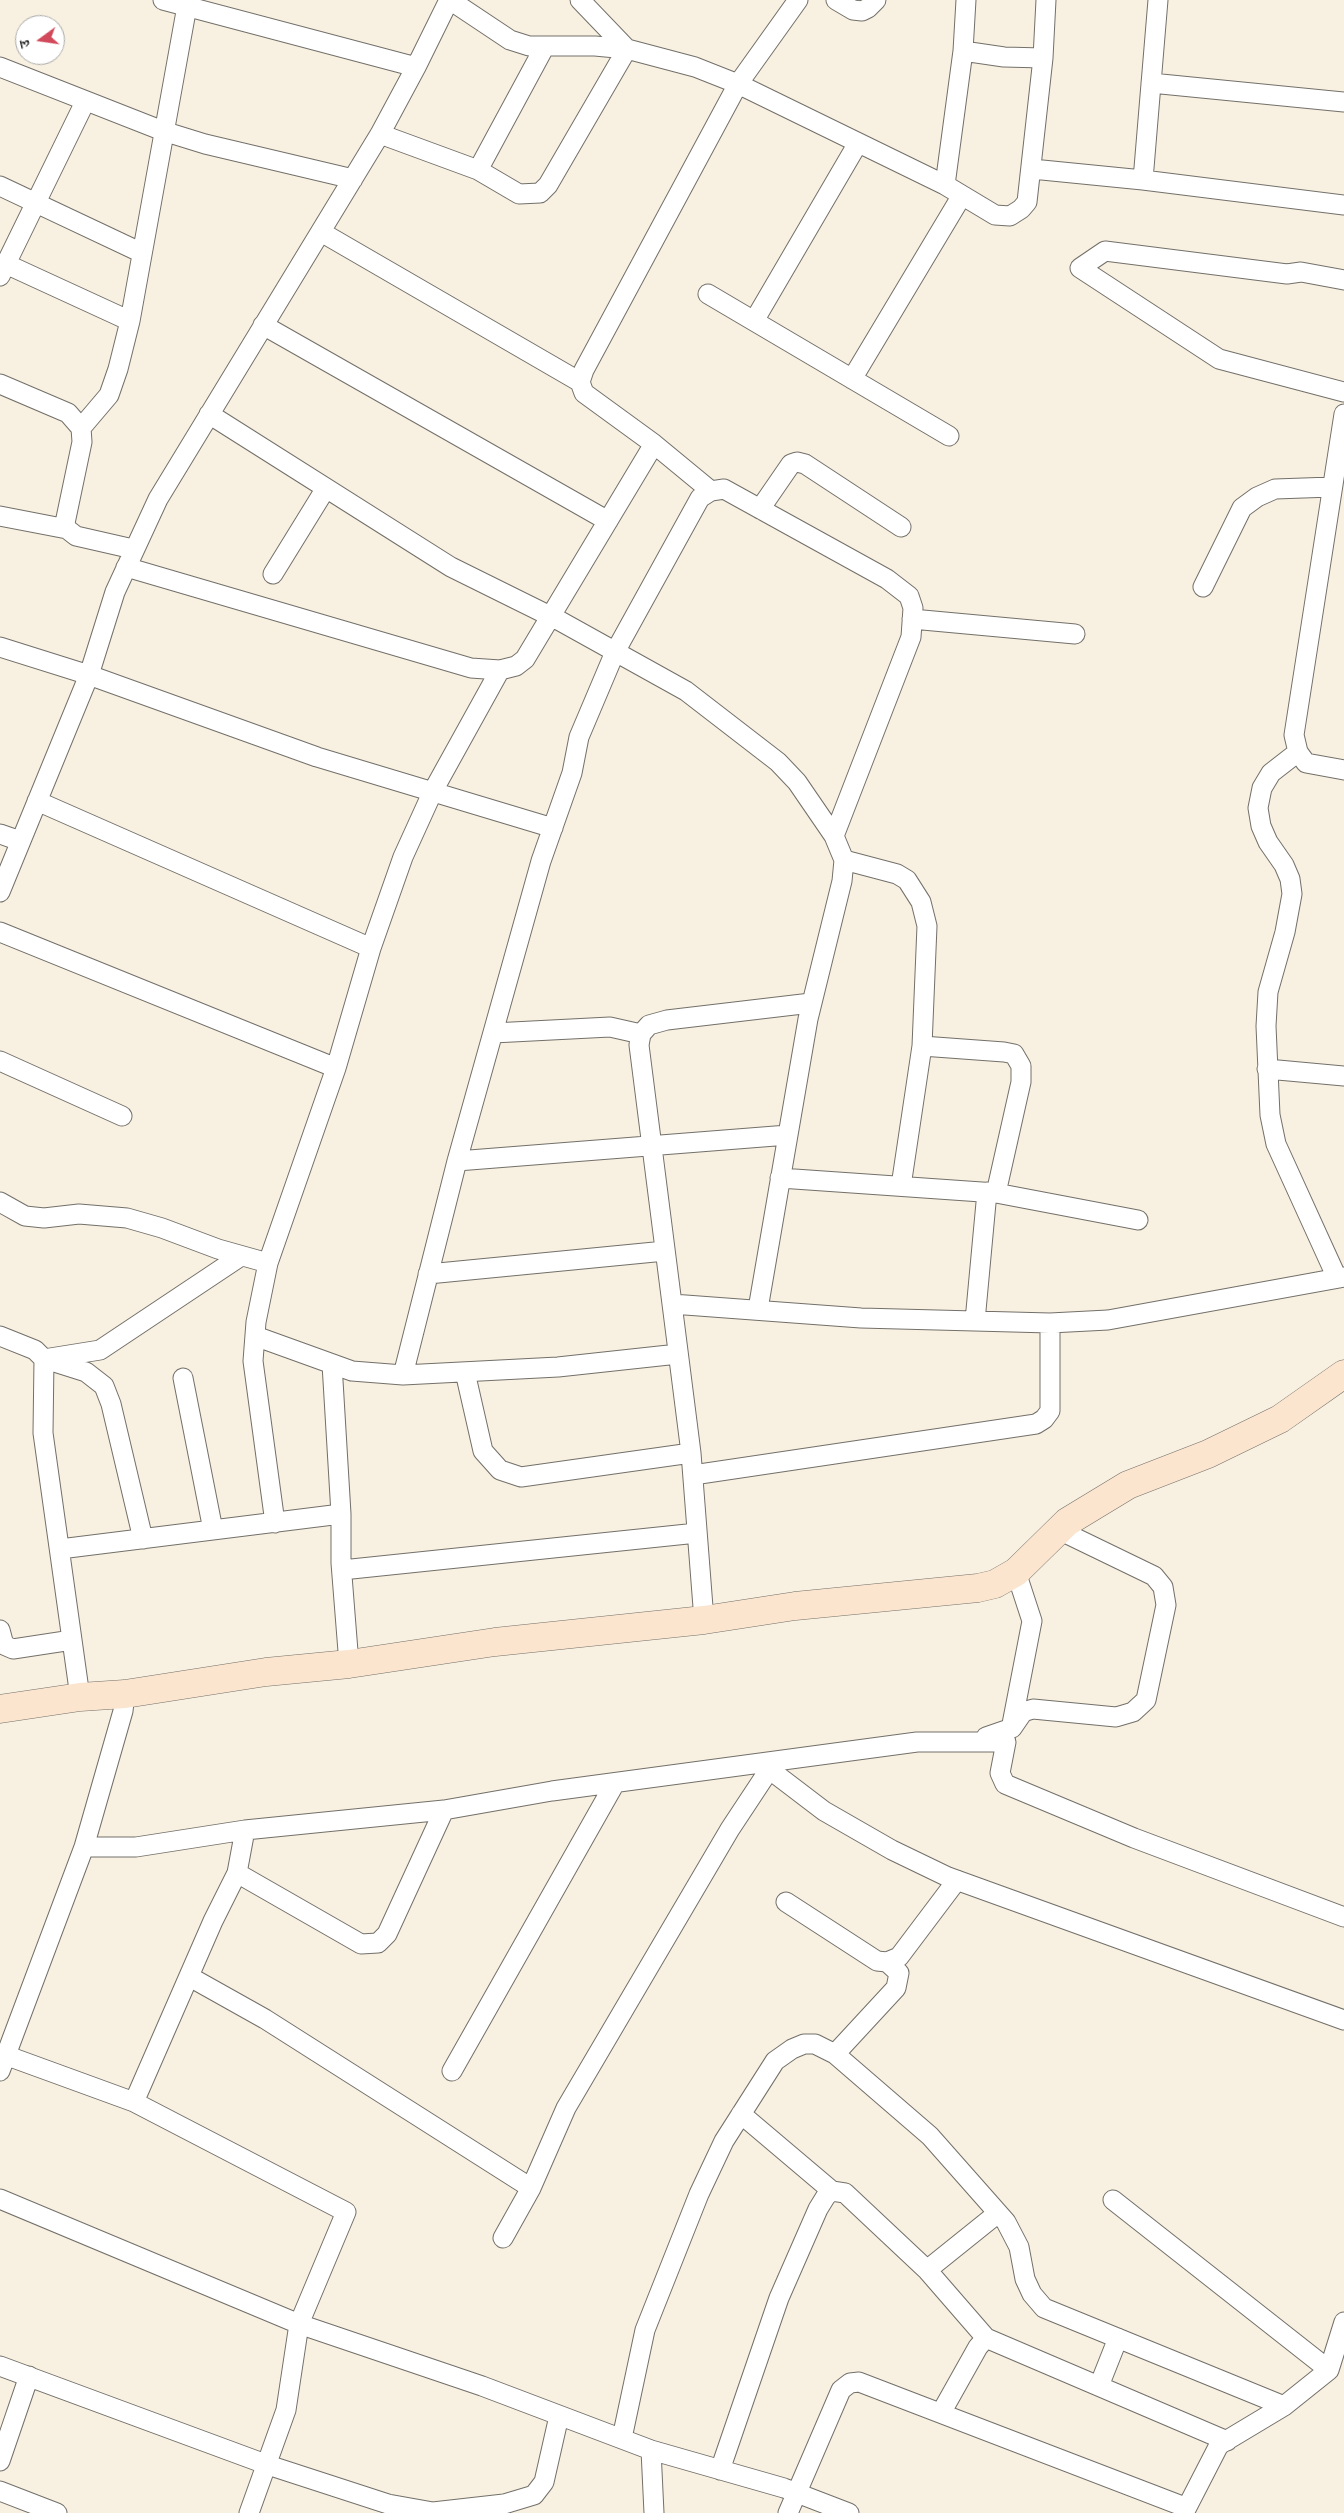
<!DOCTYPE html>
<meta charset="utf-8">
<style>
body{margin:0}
#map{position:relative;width:1344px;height:2513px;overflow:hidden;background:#f8f0e0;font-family:Vollkorn,"Noto Serif Devanagari",serif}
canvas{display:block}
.north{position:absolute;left:15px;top:15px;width:50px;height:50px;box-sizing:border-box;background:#fff;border:1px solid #aaa;border-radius:50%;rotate:256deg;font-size:14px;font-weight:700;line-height:20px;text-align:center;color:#2b2b2b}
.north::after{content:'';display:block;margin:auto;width:18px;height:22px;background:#d1495b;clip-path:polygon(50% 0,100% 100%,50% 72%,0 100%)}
</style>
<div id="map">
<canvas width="1344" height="2513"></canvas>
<div class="north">उ</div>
</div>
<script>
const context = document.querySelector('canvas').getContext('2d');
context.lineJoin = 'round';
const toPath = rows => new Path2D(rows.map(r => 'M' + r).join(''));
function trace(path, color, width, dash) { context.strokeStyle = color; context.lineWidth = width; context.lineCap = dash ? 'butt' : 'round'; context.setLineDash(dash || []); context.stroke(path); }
const street = toPath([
 [163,0,416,67],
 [450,0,510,40,529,46,595,46,627,49,695,67,738,84,945,185,995,215,1010,216,1021,209,1027,202,1043,58,1046,0],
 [836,0,853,10,862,11,868,8,876,0],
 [963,51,1004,57,1043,58],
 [0,67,163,131,205,144,353,179],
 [1151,83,1344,102],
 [380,134,478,170,519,194,540,193,548,185,627,49,580,0],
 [1032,169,1143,180,1344,205],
 [478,170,545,46],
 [1143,180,1158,0],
 [945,185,963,51,966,0],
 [0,186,142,253],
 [321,232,580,382],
 [6,264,130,321],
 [0,276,85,102],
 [1344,280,1301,272,1287,274,1105,251,1080,268,1219,359,1344,392],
 [708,294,949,436],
 [754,321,858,143],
 [263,325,608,521],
 [852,379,961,197],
 [0,384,68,413,81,428,82,442,65,523,67,529,76,536,133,549],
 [209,414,451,567,560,621,686,691,778,762,797,782,834,836,844,860,842,881,808,1019,758,1309],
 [1344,414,1294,735,1298,752,1306,763,1344,770],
 [81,428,109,395,118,369,130,321,187,6],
 [711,491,654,444,584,393,580,382,584,370,738,84,798,0],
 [760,509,791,464,797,462,805,464,901,527],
 [0,516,67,529],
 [126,567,471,668,500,670,516,666,525,659,654,444],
 [273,574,326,488],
 [1203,587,1242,508,1257,497,1275,489,1332,487],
 [912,619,1075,634],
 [0,647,89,675,317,757,553,828],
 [1298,752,1271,773,1262,788,1258,808,1261,826,1268,842,1284,865,1290,879,1292,894,1285,932,1268,992,1266,1026,1270,1115,1276,1144,1337,1278],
 [37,801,371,948],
 [0,834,20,841],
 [844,860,897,874,907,880,921,902,927,926,922,1046,901,1186],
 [0,892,89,675,115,592,158,499,380,134,416,67,449,0],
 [0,932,336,1068],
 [493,1033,610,1027,641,1034],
 [922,1046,1004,1052,1014,1054,1021,1066,1021,1082,996,1193],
 [0,1061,122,1116],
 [1267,1069,1344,1076],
 [457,1161,788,1135],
 [780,1178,996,1193,1138,1220],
 [0,1202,25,1216,44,1218,79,1214,127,1218,162,1228,218,1249,268,1263],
 [428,1274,665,1251],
 [672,1304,861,1318,1050,1323,1108,1320,1344,1277],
 [975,1321,987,1192],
 [0,1336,35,1350,44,1359,43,1433,80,1697],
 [255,1336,352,1371,403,1375,558,1367,678,1354],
 [44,1359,100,1350,241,1256],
 [48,1360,86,1372,104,1386,111,1404,143,1539],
 [332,1364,341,1514,341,1563,349,1664],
 [465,1372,483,1451,500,1470,521,1477,691,1453],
 [403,1375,457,1161,541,861,572,773,579,737,615,652,700,498,711,491,724,489,887,579,909,596,913,608,911,637,834,836],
 [183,1378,213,1530],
 [693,1475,1036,1424,1044,1419,1050,1411,1050,1323],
 [275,1523,253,1361,256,1322,268,1263,336,1068,371,948,403,857,433,791,500,670],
 [60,1549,341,1514],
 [342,1570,697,1533],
 [704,1620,691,1453,639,1045,641,1034,649,1025,667,1020,811,1003],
 [0,1630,4,1645,13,1649,72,1640],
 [1012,1724,1032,1621,1016,1572],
 [986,1737,1012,1728,1023,1712,1033,1709,1116,1717,1133,1712,1146,1700,1166,1605,1163,1587,1154,1576,1059,1530],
 [761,1763,824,1811,892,1850,948,1877,1344,2020],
 [84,1847,136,1847,245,1830,444,1810,552,1791,917,1742,1006,1742,1000,1773,1005,1784,1134,1838,1344,1917],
 [237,1873,361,1944,378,1943,387,1934,444,1810],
 [786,1902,877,1961,887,1962,899,1957,957,1880],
 [190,1977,265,2019,531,2188],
 [835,2054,896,1988,899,1973,887,1962],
 [5,2055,134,2102,346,2212,299,2324,286,2410,249,2513],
 [0,2071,84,1847,123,1711,125,1694],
 [452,2071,615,1783],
 [134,2102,213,1921,237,1873,245,1830],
 [741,2114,832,2191],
 [0,2199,299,2324,482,2386,651,2450,784,2488,849,2513],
 [1113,2200,1329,2370],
 [503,2238,531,2188,566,2108,730,1829,769,1770],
 [927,2270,998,2213],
 [0,2366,268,2465,388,2504,433,2512,504,2504,534,2495,544,2482,559,2416],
 [1099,2386,1118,2338],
 [941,2413,978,2347,986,2338,1227,2441],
 [622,2438,645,2330,699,2194,724,2141,775,2061,792,2049,804,2044,815,2044,835,2054,930,2136,1006,2222,1019,2247,1025,2279,1032,2294,1044,2308,1284,2406],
 [651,2450,654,2513],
 [0,2461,29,2376],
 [720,2470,779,2298,818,2209,826,2196,832,2191,845,2193,927,2270,986,2338],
 [0,2491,57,2513],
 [788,2513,841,2390,850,2383,859,2382,1185,2507],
 [1184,2513,1219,2445,1284,2406,1329,2370,1344,2322]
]);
const secondary = toPath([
 [0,1709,80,1697,125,1694,266,1672,349,1664,495,1642,704,1620,795,1606,978,1588,995,1584,1016,1572,1067,1522,1128,1485,1208,1454,1280,1419,1344,1374]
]);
trace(street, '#73706a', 21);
trace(secondary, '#73706a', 29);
trace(street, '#fff', 19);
trace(secondary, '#fce5cf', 28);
</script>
